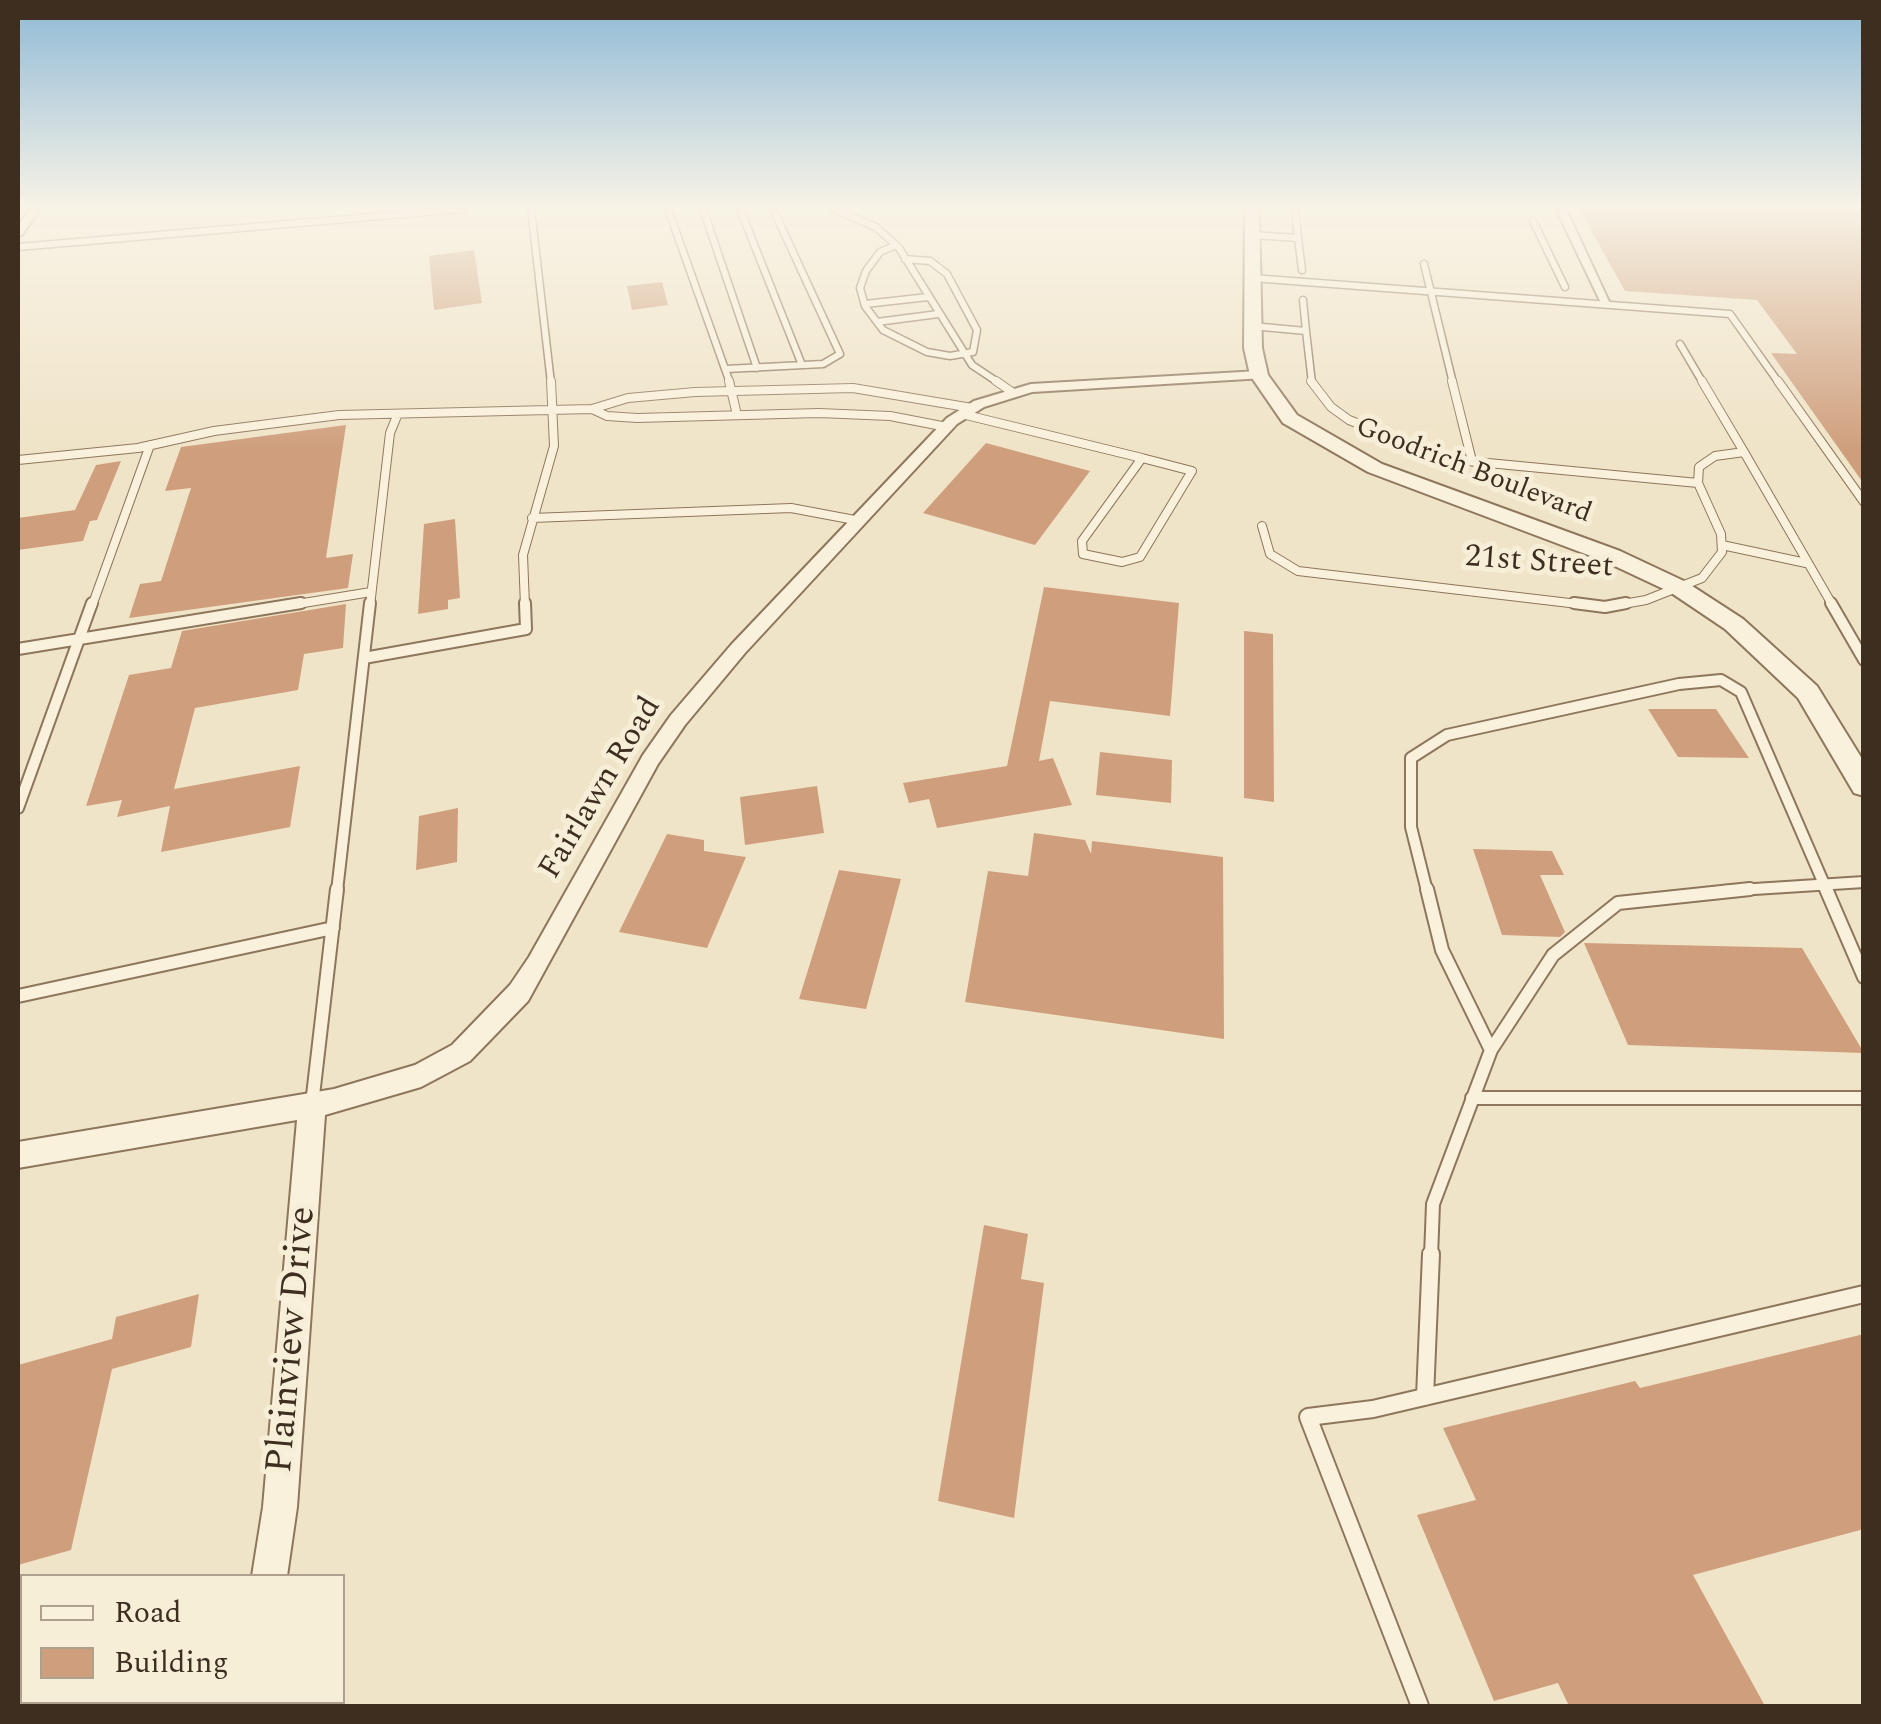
<!DOCTYPE html>
<style>
body{margin:0}
#map{position:relative;width:1881px;height:1724px;overflow:hidden;background:#f0e4c8;font-family:Spectral,serif}
canvas{display:block}
.frame{position:absolute;inset:0;border:20px solid #3d2e20;pointer-events:none}
.legend{position:absolute;left:20px;top:1574px;width:325px;height:130px;box-sizing:border-box;background:#f7eed8;border:2px solid #ada18e;margin:0;padding:12px 18px;list-style:none;font-size:30px;color:#3d2e20}
.legend li{display:flex;align-items:center;gap:20px;height:50px}
.legend b{width:50px;border:2px solid #ada18e}
</style>
<div id="map">
<canvas width="1881" height="1724"></canvas>
<div class="frame"></div>
<ul class="legend">
<li><b style="height:12px;background:#faf1dc"></b>Road</li>
<li><b style="height:28px;background:#cf9f7d"></b>Building</li>
</ul>
</div>
<script>
const context = document.querySelector('canvas').getContext('2d');
context.lineJoin = 'round';
function fill(path, color) { context.fillStyle = color; context.fill(path, 'evenodd'); }
const toPath = rows => new Path2D(rows.map(r => 'M' + r).join(''));
function trace(path, color, width, dash) { context.strokeStyle = color; context.lineWidth = width; context.lineCap = dash ? 'butt' : 'round'; context.setLineDash(dash || []); context.stroke(path); }
function label(font, color, halo, rows, align = 'center') {
  context.font = font + ' Spectral,serif'; context.lineWidth = 10; context.setLineDash([]); context.textBaseline = 'middle'; context.strokeStyle = halo; context.fillStyle = color; for (const [text, x, y, turn = 0] of rows) {
    context.save(); context.translate(x, y); context.rotate((+turn || 0) * Math.PI / 180); context.textAlign = isNaN(turn) ? turn : align; if (halo) context.strokeText(text, 0, 0); context.fillText(text, 0, 0); context.restore();
  }
}
const building = toPath([
 [1579,209,1864,209,1864,484,1771,353,1797,354,1757,300,1625,291],
 [474,250,482,303,434,310,429,256],
 [662,282,668,305,632,310,627,286],
 [346,425,326,558,353,554,348,588,129,618,140,584,161,581,191,488,165,491,181,447],
 [986,443,1090,471,1035,545,923,513],
 [121,461,97,520,90,521,83,541,18,550,18,518,75,510,96,465],
 [455,519,460,598,448,600,448,609,418,614,424,524],
 [1044,587,1179,603,1170,716,1050,701,1039,761,1053,758,1072,805,937,828,929,799,909,803,903,783,1007,766],
 [346,604,343,648,304,654,298,690,195,708,174,789,300,766,290,827,161,852,170,806,117,817,122,800,86,806,129,675,171,668,182,631],
 [1244,631,1273,634,1274,802,1244,798],
 [1648,709,1716,709,1749,758,1678,757],
 [1100,752,1172,760,1171,803,1096,795],
 [817,786,824,833,745,845,740,797],
 [458,808,457,862,416,870,419,816],
 [1034,833,1085,840,1091,854,1092,841,1223,857,1224,1039,965,1002,988,871,1028,876],
 [667,834,704,840,704,851,746,857,707,948,619,932],
 [1473,849,1552,851,1564,875,1540,875,1565,932,1560,937,1502,935],
 [839,870,901,879,866,1009,799,999],
 [1584,943,1802,948,1864,1053,1628,1045],
 [984,1225,1028,1234,1021,1279,1044,1283,1014,1518,938,1501],
 [199,1294,191,1347,112,1369,71,1550,18,1565,18,1365,112,1339,116,1317],
 [1864,1334,1864,1529,1693,1575,1765,1706,1569,1706,1558,1683,1494,1701,1417,1515,1476,1500,1443,1428,1635,1381,1640,1388]
]);
const serviceFar4 = toPath([
 [531,209,551,383],
 [668,209,730,383],
 [703,209,757,368],
 [740,209,802,365],
 [833,209,876,227,899,248,972,365,999,383],
 [1295,209,1298,238],
 [1533,221,1565,287],
 [1252,235,1298,238,1302,270],
 [896,245,880,252,866,271,860,288,865,306,883,330,927,352,950,356,973,352,977,330,947,274,930,261,905,259],
 [18,247,463,209],
 [1424,264,1453,383],
 [1252,278,1730,314,1779,383],
 [1303,300,1306,331],
 [865,304,928,297],
 [877,322,938,314],
 [1252,326,1306,331,1312,383],
 [1680,344,1703,383],
 [726,369,823,364,840,354,773,209]
]);
const serviceFar3 = toPath([
 [729,381,737,415],
 [996,381,1012,392],
 [1311,381,1331,407,1349,420,1446,459,1698,483,1721,534,1722,552,1702,578,1646,600,1612,606],
 [1452,381,1472,461],
 [1778,381,1864,502],
 [962,414,1142,458],
 [947,427,890,416,819,413,637,418,607,416,592,409,628,398,695,392,853,388,972,408],
 [1744,452,1833,606],
 [1142,458,1192,471,1140,557,1122,562,1083,554,1082,541,1142,458],
 [18,460,138,448,214,431,339,415,592,409],
 [1698,483,1699,467,1715,456,1744,452,1702,381],
 [532,518,791,508,860,521],
 [1262,526,1270,554,1298,571,1595,606],
 [1722,545,1806,563],
 [92,606,150,445],
 [285,606,371,592],
 [370,606,390,433,397,416],
 [525,606,523,555,554,446,551,381]
]);
const serviceFar2 = toPath([
 [1574,603,1605,607,1626,603],
 [1831,603,1864,660],
 [18,649,301,603],
 [364,658,526,629,525,603],
 [18,808,92,603],
 [337,891,370,603],
 [1427,891,1411,827,1411,758,1447,735,1679,684,1721,680,1741,692,1827,891],
 [1723,891,1864,882]
]);
const serviceFar1 = toPath([
 [1427,889,1442,950,1491,1050],
 [1826,889,1864,977],
 [18,996,333,928],
 [1472,1098,1864,1098],
 [312,1104,337,889],
 [1431,1257,1433,1204,1491,1050,1553,955,1618,903,1750,889]
]);
const service = toPath([
 [1425,1397,1431,1254],
 [116,1706,123,1702],
 [1420,1706,1308,1417,1373,1409,1864,1294]
]);
const minor = toPath([
 [30,209,40,209,22,235,18,236,18,226,30,209],
 [1556,209,1566,209,1611,306,1601,303,1556,209],
 [1259,371,1266,375,1264,378,1032,392,984,407,957,424,745,653,685,725,658,764,528,1001,470,1061,421,1087,325,1115,297,1507,287,1576,252,1576,263,1507,297,1120,18,1168,18,1142,334,1089,415,1065,452,1045,510,985,529,957,643,755,671,715,731,645,947,418,974,401,1031,384,1259,371],
 [260,1702,297,1702,299,1706,261,1706,260,1702]
]);
const tertiary = toPath([
 [1245,209,1259,209,1262,348,1268,375,1297,415,1382,464,1620,551,1686,582,1743,619,1817,686,1864,762,1864,796,1854,793,1798,698,1725,629,1670,592,1604,561,1368,472,1283,423,1250,375,1244,348,1245,209]
]);
const farStreetnames = [
 ["Goodrich Boulevard",1473,472,21]
];
const streetNames = [
 ["21st Street",1539,564,4],
 ["Fairlawn Road",602,789,-59]
];
const nearStreetnames = [
 ["Plainview Drive",294,1340,-85]
];
fill(building, '#cf9f7d');
trace(serviceFar4, '#8d765c', 9);
trace(serviceFar3, '#8d765c', 10);
trace(serviceFar2, '#8d765c', 14);
trace(serviceFar1, '#8d765c', 16);
trace(service, '#8d765c', 20);
trace(minor, '#8d765c', 4);
trace(tertiary, '#8d765c', 4);
trace(serviceFar4, '#faf1dc', 6);
trace(serviceFar3, '#faf1dc', 8);
trace(serviceFar2, '#faf1dc', 10);
trace(serviceFar1, '#faf1dc', 12);
trace(service, '#faf1dc', 16);
fill(minor, '#faf1dc');
fill(tertiary, '#faf1dc');
const sky = context.createLinearGradient(0, 0, 0, 450);
sky.addColorStop(0, '#8fbad6');
sky.addColorStop(0.46, '#f8f3e6');
sky.addColorStop(1, '#f8f3e600');
context.fillStyle = sky;
context.fillRect(0, 0, 1881, 450);
label('28px', '#3d2e20', '#f7eed8', farStreetnames);
label('32px', '#3d2e20', '#f7eed8', streetNames);
label('38px', '#3d2e20', '#f7eed8', nearStreetnames);
</script>
